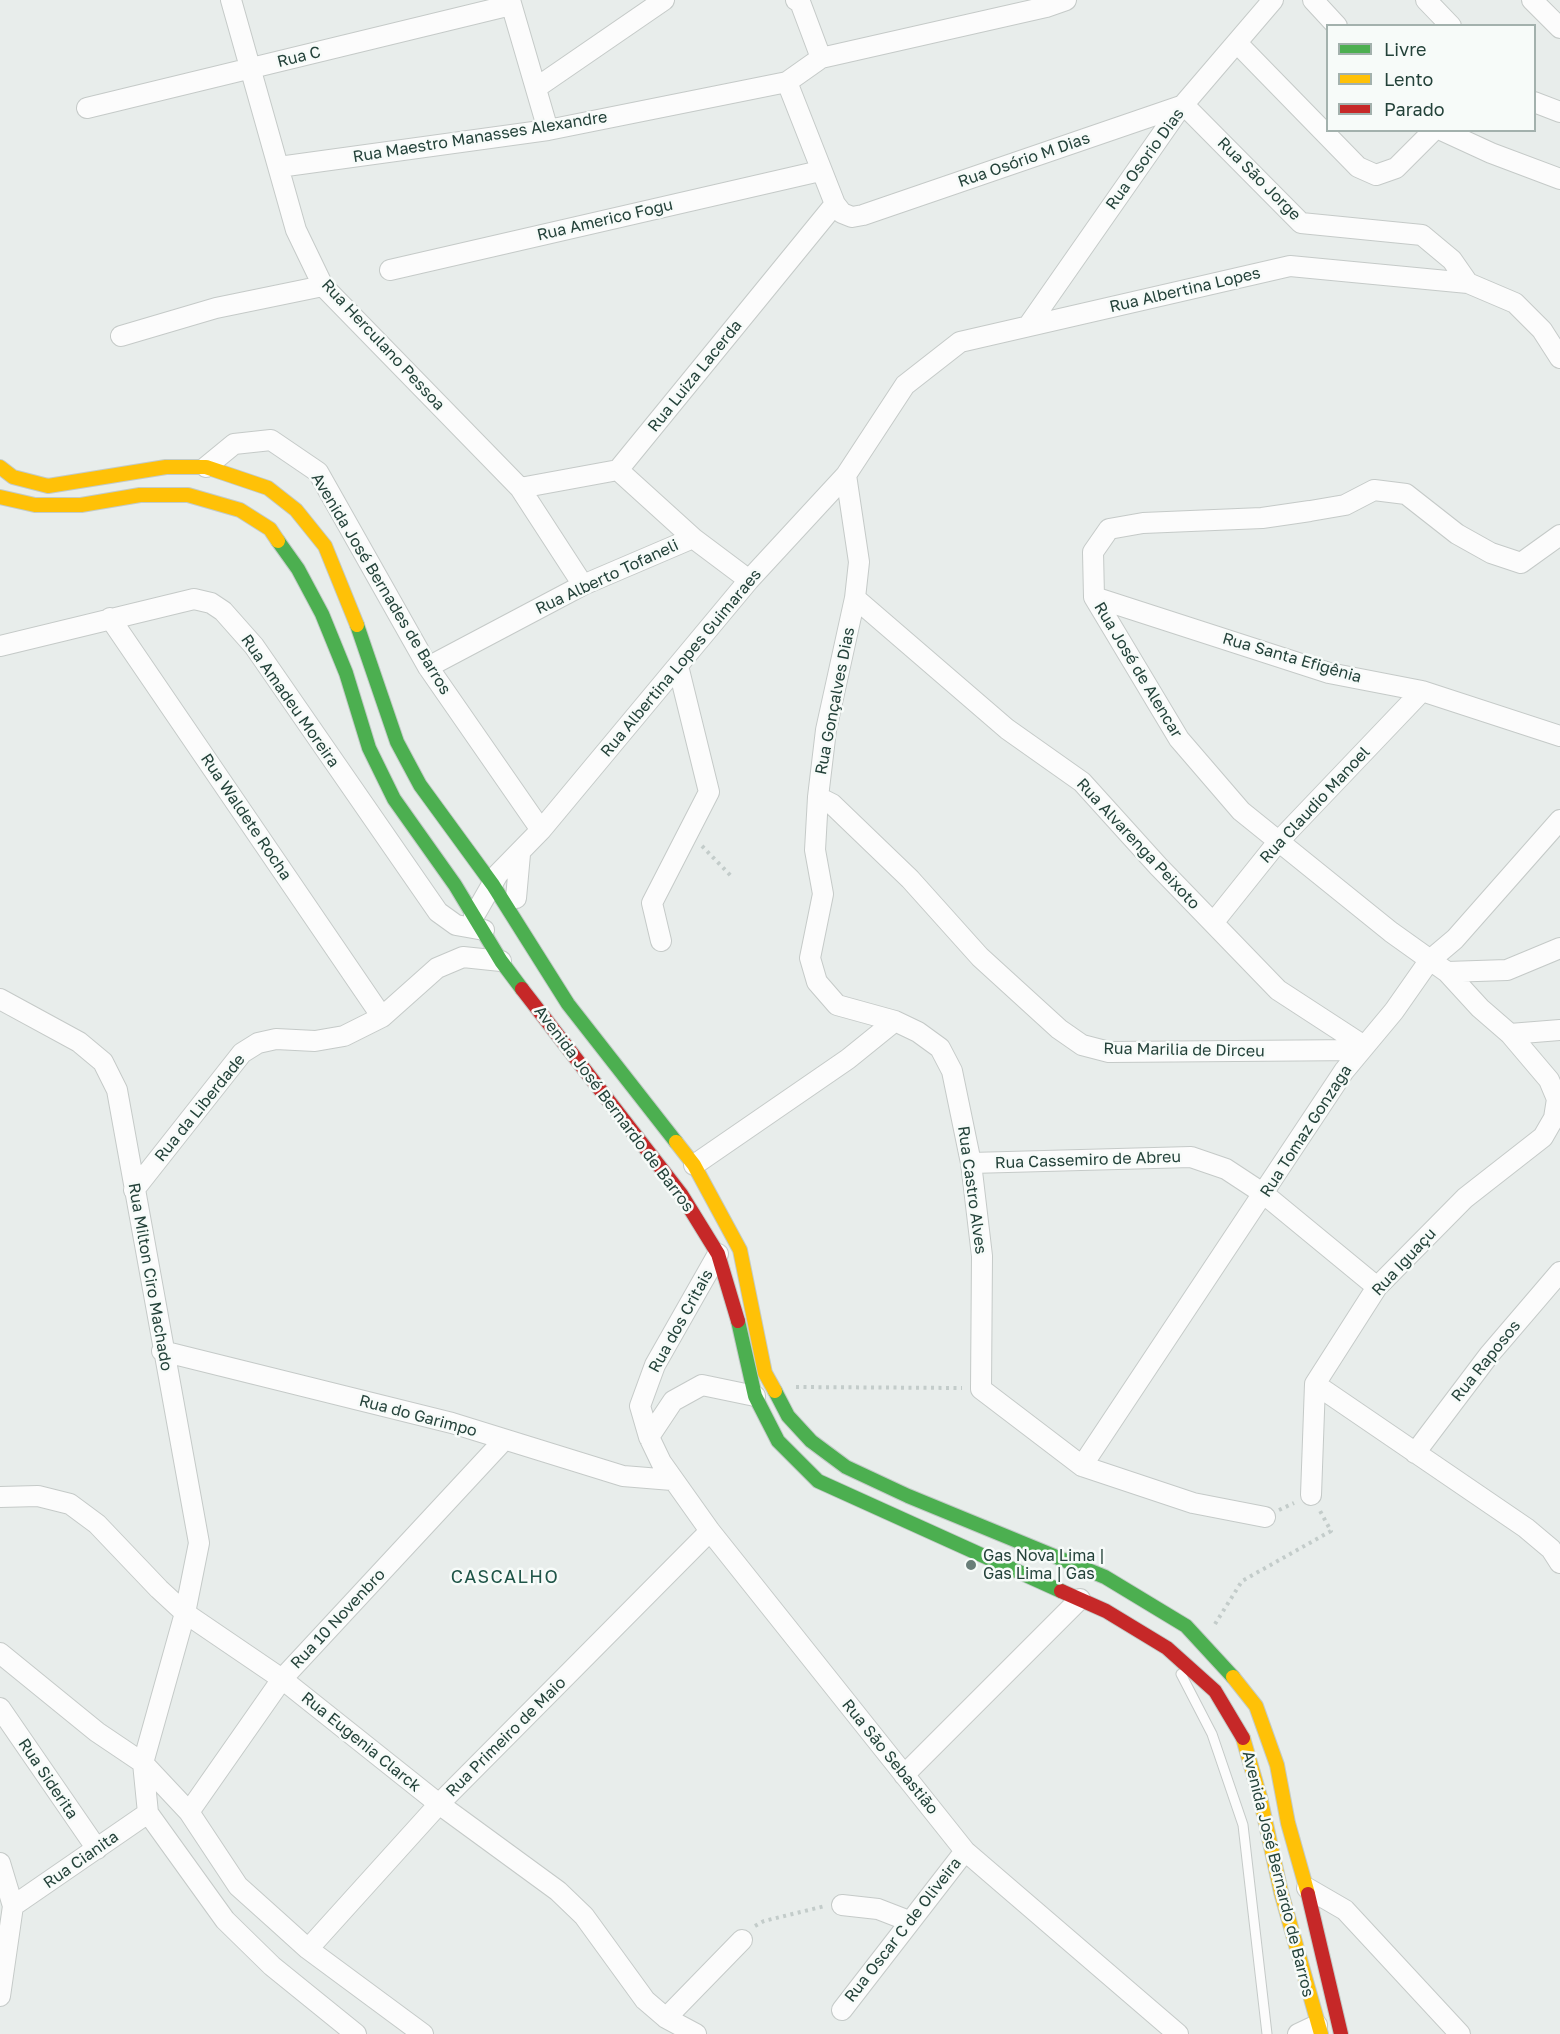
<!DOCTYPE html>
<meta charset="utf-8">
<style>
body{margin:0}
#map{position:relative;width:1560px;height:2034px;overflow:hidden;background:#e8edeb;font-family:"Golos Text",sans-serif}
canvas{display:block}
.legend{position:absolute;left:1326px;top:24px;width:210px;height:108px;box-sizing:border-box;background:#f7fbf9;border:2px solid #a3b1ad;margin:0;padding:8px 10px;list-style:none;font-size:18px;color:#24423a}
.legend li{display:flex;align-items:center;gap:12px;height:30px}
.legend b{width:30px;border:2px solid #a3b1ad}
</style>
<div id="map">
<canvas width="1560" height="2034"></canvas>
<ul class="legend">
<li><b style="height:8px;background:#4caf50"></b>Livre</li>
<li><b style="height:8px;background:#ffc107"></b>Lento</li>
<li><b style="height:8px;background:#c62828"></b>Parado</li>
</ul>
</div>
<script>
const context = document.querySelector('canvas').getContext('2d');
context.lineJoin = 'round';
const toPath = rows => new Path2D(rows.map(r => 'M' + r).join(''));
function trace(path, color, width, dash) { context.strokeStyle = color; context.lineWidth = width; context.lineCap = dash ? 'butt' : 'round'; context.setLineDash(dash || []); context.stroke(path); }
function label(font, color, halo, rows, align = 'center') {
  context.font = font + ' "Golos Text",sans-serif'; context.lineWidth = 5; context.setLineDash([]); context.textBaseline = 'middle'; context.strokeStyle = halo; context.fillStyle = color; for (const [text, x, y, turn = 0] of rows) {
    context.save(); context.translate(x, y); context.rotate((+turn || 0) * Math.PI / 180); context.textAlign = isNaN(turn) ? turn : align; if (halo) context.strokeText(text, 0, 0); context.fillText(text, 0, 0); context.restore();
  }
}
const path = toPath([
 [702,846,732,877],
 [796,1387,962,1388],
 [1279,1510,1294,1503],
 [1215,1624,1242,1581,1331,1531,1319,1509],
 [755,1926,764,1921,825,1906]
]);
const lane = toPath([
 [1181,1674,1212,1734,1243,1825,1267,2034]
]);
const street = toPath([
 [231,0,296,230,323,286,520,488,583,585],
 [510,0,548,130],
 [1313,0,1337,26],
 [1426,0,1451,26],
 [1532,0,1560,28],
 [1238,44,1358,167,1376,175,1396,168,1434,130],
 [821,58,1046,7,1066,0],
 [787,82,835,204,842,213,852,217,863,215,1184,105,1301,223,1422,235,1452,260,1468,283],
 [536,88,664,0],
 [1534,102,1560,112],
 [87,108,511,5],
 [1441,130,1491,153,1560,179],
 [279,167,548,130,787,82,821,58,800,2,796,0],
 [390,270,820,171],
 [1028,326,1178,111,1273,0],
 [121,336,216,308,323,286],
 [206,467,234,444,271,440,318,472,428,667,541,830],
 [618,470,693,538],
 [846,475,859,562,855,598,826,730,818,797,815,850,823,894,810,958,817,982,837,1005,895,1021,918,1032,940,1048,952,1071,971,1163,982,1256,981,1389,1082,1466,1193,1503,1265,1517],
 [520,488,618,470,835,204],
 [1094,597,1329,673,1422,691,1560,736],
 [855,598,1007,729,1082,782,1158,866,1278,990,1364,1046],
 [110,618,382,1017],
 [0,646,194,599,211,603,223,611,254,646,438,912,456,925,484,930],
 [428,667,583,585,693,538,749,580],
 [818,797,832,804,910,879,980,957,1059,1029,1082,1045,1109,1052,1361,1050],
 [516,898,520,854],
 [474,916,498,874,541,830,749,580,846,475,905,385,960,342,1290,266,1468,283,1515,303,1542,330,1560,358],
 [1213,923,1277,843,1422,691],
 [661,941,652,903,709,792,678,666],
 [1447,972,1507,970,1560,948],
 [0,999,79,1042,103,1062,117,1090,199,1543,185,1613,143,1763,148,1813,225,1920,272,1966,356,2034],
 [1510,1034,1560,1030],
 [971,1163,1191,1157,1226,1169,1264,1194,1377,1287],
 [694,1165,848,1059,895,1021],
 [134,1190,242,1053,258,1043,276,1039,315,1041,344,1036,382,1017,437,968,463,957,501,961],
 [718,1254,655,1365,640,1406,649,1437,661,1462,710,1531,965,1851,1178,2034],
 [162,1351,452,1423,623,1476,672,1480],
 [1315,1384,1377,1287,1465,1198,1543,1137,1554,1118,1557,1099,1549,1080,1510,1034,1480,1008,1447,972,1391,932,1241,811,1179,739,1094,597,1093,552,1109,529,1143,523,1262,518,1310,511,1345,505,1374,490,1406,494,1457,534,1491,553,1521,563,1560,535],
 [1315,1384,1526,1528,1551,1549,1560,1563],
 [649,1437,673,1401,702,1385,755,1396],
 [1415,1453,1489,1355,1560,1272],
 [1082,1466,1344,1071,1394,1011,1429,961,1455,939,1560,820],
 [1311,1495,1315,1384],
 [0,1497,38,1496,70,1504,97,1524,159,1589,185,1613,282,1679,439,1804,558,1891,584,1916,645,2000,666,2018,696,2034],
 [0,1653,97,1732,143,1763,189,1812,238,1886,277,1921,308,1949,423,2034],
 [0,1708,97,1849],
 [904,1775,1080,1599],
 [189,1812,282,1679,504,1440],
 [0,1863,13,1906,0,1996],
 [1307,1888,1345,1910,1460,2034],
 [842,1905,878,1909,909,1921],
 [13,1906,148,1813],
 [308,1949,439,1804,710,1531],
 [842,2010,965,1851],
 [666,2018,742,1940],
 [1298,2034,1317,2025]
]);
const fast = toPath([
 [278,541,298,569,322,614,346,673,369,748,394,799,455,885,501,961,522,989],
 [357,625,397,742,420,785,493,885,568,1004,676,1142],
 [738,1321,755,1396,778,1441,818,1481,1061,1591],
 [775,1391,788,1416,811,1441,846,1467,908,1496,1105,1577,1186,1626,1233,1677]
]);
const slow = toPath([
 [0,467,13,477,48,486,166,467,206,467,268,488,296,510,325,546,357,625],
 [0,497,35,505,81,505,140,495,188,495,240,510,270,529,278,541],
 [676,1142,694,1165,740,1250,765,1373,775,1391],
 [1233,1677,1256,1706,1277,1765,1288,1823,1308,1894],
 [1243,1738,1260,1797,1281,1892,1321,2034]
]);
const jam = toPath([
 [522,989,681,1194,718,1254,738,1321],
 [1061,1591,1106,1611,1167,1648,1215,1691,1243,1738],
 [1308,1894,1341,2034]
]);
const markers = [
 [971,1565,6,"#697e78"]
];
const streetNames = [
 ["Rua C",299,57,-14],
 ["Rua Maestro Manasses Alexandre",480,137,-9],
 ["Rua Osorio Dias",1145,159,-54],
 ["Rua Osório M Dias",1024,160,-19],
 ["Rua São Jorge",1259,179,45],
 ["Rua Americo Fogu",605,220,-13],
 ["Rua Albertina Lopes",1185,290,-13],
 ["Rua Herculano Pessoa",383,345,47],
 ["Rua Luiza Lacerda",695,376,-51],
 ["Rua Alberto Tofaneli",607,577,-25],
 ["Avenida José Bernades de Barros",381,584,59],
 ["Rua Santa Efigênia",1292,658,16],
 ["Rua Albertina Lopes Guimaraes",681,663,-50],
 ["Rua José de Alencar",1138,670,59],
 ["Rua Amadeu Moreira",290,701,55],
 ["Rua Gonçalves Dias",835,701,-79],
 ["Rua Claudio Manoel",1315,805,-47],
 ["Rua Waldete Rocha",246,817,56],
 ["Rua Alvarenga Peixoto",1138,844,47],
 ["Rua Marilia de Dirceu",1184,1050,1],
 ["Rua da Liberdade",200,1108,-51],
 ["Avenida José Bernardo de Barros",614,1109,53],
 ["Rua Tomaz Gonzaga",1306,1131,-57],
 ["Rua Cassemiro de Abreu",1088,1160,-2],
 ["Rua Castro Alves",972,1190,82],
 ["Rua Iguaçu",1404,1262,-47],
 ["Rua Milton Ciro Machado",150,1277,80],
 ["Rua dos Critais",681,1321,-61],
 ["Rua Raposos",1486,1361,-51],
 ["Rua do Garimpo",418,1416,15],
 ["Rua 10 Novenbro",338,1619,-47],
 ["Rua Primeiro de Maio",506,1737,-45],
 ["Rua Eugenia Clarck",361,1742,39],
 ["Rua São Sebastião",890,1757,51],
 ["Rua Siderita",48,1779,56],
 ["Rua Cianita",81,1860,-35],
 ["Avenida José Bernardo de Barros",1278,1874,76],
 ["Rua Oscar C de Oliveira",903,1930,-52]
];
const poiNames = [
 ["Gas Nova Lima |",983,1556],
 ["Gas Lima | Gas",983,1574]
];
const neighbourhoodNames = [
 ["CASCALHO",505,1577]
];
trace(lane, '#c5cac8', 11);
trace(street, '#c5cac8', 22);
trace(fast, '#c3cbc8', 16);
trace(slow, '#c3cbc8', 16);
trace(jam, '#c3cbc8', 16);
trace(path, '#c3ccca', 4, [3, 4.5]);
trace(lane, '#fcfcfc', 9);
trace(street, '#fcfcfc', 20);
trace(fast, '#4caf50', 14);
trace(slow, '#ffc107', 14);
trace(jam, '#c62828', 14);
for (const [x, y, r, color] of markers) { const dot = new Path2D(); dot.arc(x, y, r, 0, 2 * Math.PI); context.fillStyle = color; context.fill(dot); trace(dot, '#f7fbf9', 2); }
label('16px', '#24423a', '#f7fbf9', streetNames);
label('16px', '#24423a', '#f7fbf9', poiNames, 'left');
context.letterSpacing = '1.5px';
label('18px', '#1f5548', '#f7fbf9', neighbourhoodNames);
context.letterSpacing = '0px';
</script>
